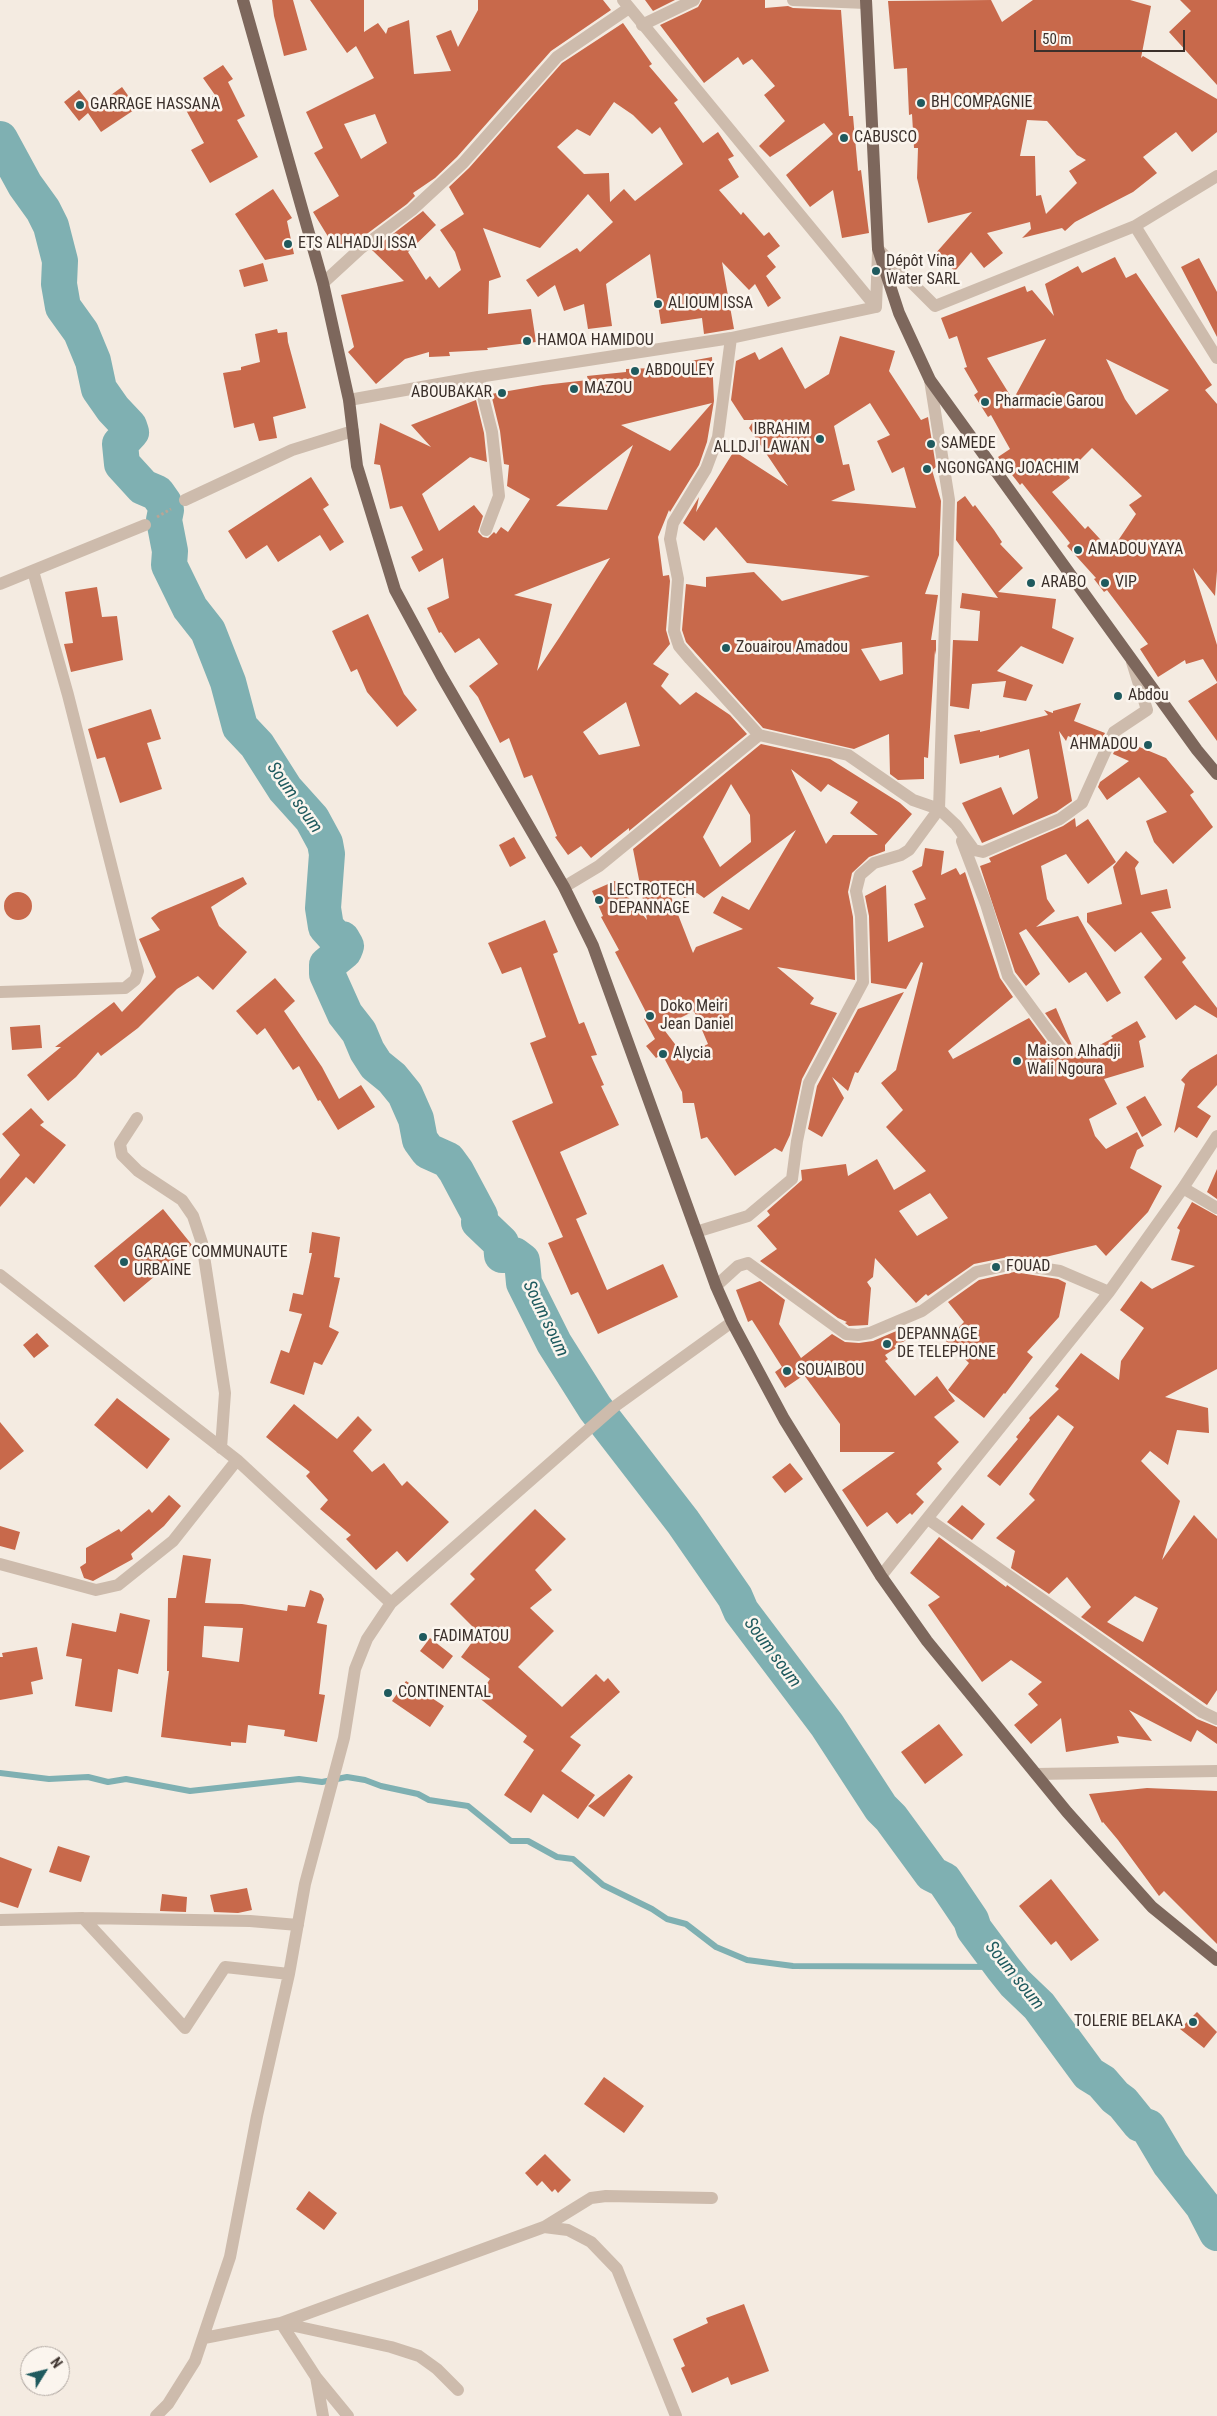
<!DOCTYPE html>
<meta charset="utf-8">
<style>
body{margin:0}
#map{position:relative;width:1217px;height:2416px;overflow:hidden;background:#f4ebe1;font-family:"Roboto Condensed",sans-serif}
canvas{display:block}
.north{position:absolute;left:20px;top:2346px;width:50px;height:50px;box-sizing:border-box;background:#fbf5ee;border:1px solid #aea6a0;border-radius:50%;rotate:54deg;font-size:14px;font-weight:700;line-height:20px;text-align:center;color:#3b302b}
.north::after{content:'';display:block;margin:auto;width:18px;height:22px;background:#1f5a5e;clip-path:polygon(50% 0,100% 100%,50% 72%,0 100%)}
.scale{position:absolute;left:1034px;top:30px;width:151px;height:22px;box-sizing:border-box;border:2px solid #3b302b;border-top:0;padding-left:6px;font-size:15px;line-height:18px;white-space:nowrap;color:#3b302b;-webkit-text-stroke:4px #fbf5ee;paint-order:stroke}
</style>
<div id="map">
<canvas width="1217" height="2416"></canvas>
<div class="north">N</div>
<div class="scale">50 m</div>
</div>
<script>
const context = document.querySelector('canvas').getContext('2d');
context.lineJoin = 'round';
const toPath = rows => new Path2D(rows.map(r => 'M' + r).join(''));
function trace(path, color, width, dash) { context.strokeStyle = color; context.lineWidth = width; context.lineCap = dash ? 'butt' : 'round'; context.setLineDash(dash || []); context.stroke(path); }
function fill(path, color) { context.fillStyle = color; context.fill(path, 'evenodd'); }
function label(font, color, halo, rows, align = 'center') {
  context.font = font + ' "Roboto Condensed",sans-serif'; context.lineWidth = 5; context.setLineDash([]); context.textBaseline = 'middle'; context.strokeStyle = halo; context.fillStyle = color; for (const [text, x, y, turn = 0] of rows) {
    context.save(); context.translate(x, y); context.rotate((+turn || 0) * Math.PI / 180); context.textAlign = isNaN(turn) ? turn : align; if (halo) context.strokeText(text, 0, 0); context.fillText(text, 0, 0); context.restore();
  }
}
const stream = toPath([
 [0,1773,49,1779,88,1777,108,1782,126,1779,190,1791,299,1779,322,1782,347,1777,365,1780,381,1786,418,1794,429,1800,468,1806,511,1841,528,1841,557,1857,573,1859,603,1885,652,1909,667,1919,686,1924,716,1947,747,1960,793,1966,1004,1967]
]);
const river = toPath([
 [0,139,25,185,43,210,51,226,60,261,59,284,63,307,81,332,93,361,99,389,113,409,129,426,131,432,120,444,122,464,143,487,157,493,164,503,166,510,164,520,170,551,169,565,190,608,208,631,228,682,240,727,257,745,285,789,312,819,325,843,327,854,323,908,326,927,336,938,342,939,346,946,344,951,327,965,327,974,345,1014,359,1032,367,1051,376,1065,392,1078,405,1094,416,1119,420,1140,428,1151,448,1160,456,1171,480,1216,479,1222,501,1243,502,1255,514,1255,522,1261,524,1283,554,1343,595,1408,683,1522,735,1597,741,1611,827,1725,881,1808,891,1818,932,1874,944,1880,971,1920,974,1929,1003,1968,1015,1983,1039,2006,1089,2074,1102,2082,1115,2097,1123,2103,1140,2124,1148,2127,1170,2164,1203,2206,1217,2233]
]);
const building = toPath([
 [272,0,293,0,307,50,284,56,274,16],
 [310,0,364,0,364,32,378,23,386,34,388,28,409,20,414,74,451,71,436,36,451,30,458,47,478,10,478,0,603,0,611,10,551,51,457,157,435,178,413,193,415,196,407,204,360,239,356,235,335,248,313,212,339,196,314,153,323,148,306,112,374,78,356,46,347,53],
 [375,114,387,143,361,159,344,124],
 [645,0,675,0,653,11],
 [702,0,765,0,765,8,788,6,793,8,841,10,849,116,853,116,858,171,861,170,869,233,842,238,833,190,810,207,786,175,833,134,824,123,770,157,759,146,785,121,764,95,775,86,752,59,743,65,738,57,704,83,660,25,698,7],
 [991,0,1002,22,1033,0,1130,0,1151,6,1141,58,1143,56,1217,99,1217,132,1192,152,1176,132,1143,157,1157,173,1133,192,1075,222,1065,231,1062,228,1022,238,1031,229,1030,222,987,233,1003,253,984,268,971,252,955,271,935,254,972,212,928,223,917,178,918,148,914,148,912,114,909,115,907,68,894,69,888,1],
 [1027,120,1047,121,1077,155,1086,160,1069,171,1077,183,1046,214,1041,195,1036,196,1035,156,1020,156],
 [1180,0,1217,0,1217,85,1169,32,1191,11],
 [623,23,652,64,649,66,678,100,674,103,703,143,718,132,734,156,728,159,739,177,719,190,741,215,743,212,764,236,769,232,780,246,767,256,776,267,766,276,781,298,768,307,755,284,749,290,722,262,734,329,704,334,702,318,661,324,650,254,606,284,612,326,588,329,584,304,564,311,555,285,538,297,526,280,577,248,580,252,613,222,588,194,540,248,483,228,501,277,489,281,488,314,531,309,536,342,487,348,488,350,449,352,450,356,429,357,429,352,405,359,376,384,348,352,354,347,341,295,404,281,372,250,423,211,436,225,408,252,426,280,430,276,439,288,461,270,455,252,440,230,464,214,449,187,469,168,562,63],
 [614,102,633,115,652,134,660,127,683,164,635,201,624,189,610,202,609,173,584,174,557,147,577,129,590,136],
 [223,65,233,79,228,82,245,116,237,120,258,157,210,183,191,150,204,143,186,110,215,95,203,78],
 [122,87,137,108,101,132,88,113,79,121,64,102,79,90,93,108],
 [273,189,292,218,287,221,294,254,265,260,235,214],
 [1115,257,1126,278,1136,273,1212,385,1205,390,1217,404,1217,571,1215,596,1193,568,1217,645,1217,682,1203,659,1186,664,1185,660,1158,677,1140,649,1148,644,1107,590,1104,592,1094,579,1096,578,1067,546,1070,543,1022,483,1020,485,998,457,1010,449,991,415,988,417,974,395,978,392,964,368,967,367,957,336,949,339,941,318,1025,286,1027,292,1032,290,1054,316,1045,284,1078,266,1082,273],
 [1046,339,1013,400,987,358],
 [1106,359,1169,390,1136,415,1125,399],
 [1092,448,1142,496,1129,505,1136,514,1111,551,1088,526,1085,529,1052,492,1070,478,1067,473],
 [1199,258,1217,292,1217,337,1181,267],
 [263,263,268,281,244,287,239,270],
 [277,329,278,333,287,332,288,342,306,408,273,417,277,438,259,441,254,423,234,428,223,373,241,370,241,367,260,362,255,334],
 [840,336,895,351,889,371,921,420,928,417,936,467,932,470,941,501,939,555,925,594,938,595,931,640,936,640,936,655,935,650,928,758,924,757,924,779,898,780,890,774,889,734,854,749,763,728,686,642,682,630,686,584,706,587,706,577,754,572,782,601,870,576,747,563,716,527,704,541,683,523,699,497,696,512,734,451,788,486,749,428,754,420,744,420,731,400,736,361,755,352,759,360,782,347,805,389,829,374],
 [870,403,890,435,877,441,892,473,904,467,916,508,831,501,855,490,849,464,843,465,834,426],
 [902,642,903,674,880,681,861,649],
 [712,357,714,401,707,442,699,465,670,512,669,510,658,537,663,576,669,575,670,581,666,630,670,644,653,664,669,674,661,686,680,705,696,692,730,715,747,734,629,831,629,828,591,858,581,846,568,855,555,837,557,836,532,775,524,778,509,738,500,743,478,697,469,686,498,664,479,638,455,653,441,632,439,633,427,608,449,598,443,558,419,572,411,557,423,550,402,506,390,509,380,465,374,464,380,423,431,447,411,425,476,400,484,433,487,462,470,457,422,494,439,531,474,505,483,516,478,532,483,537,488,538,494,532,496,534,501,527,508,532,530,499,507,486,509,465,504,464,500,431,491,394,543,385,588,380,587,376,626,372,626,369,653,368],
 [712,403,670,451,621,425],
 [633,445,607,510,556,506],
 [610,558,559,638,537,671,552,604,514,595],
 [626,702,640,746,599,755,583,732],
 [311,477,329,505,323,509,344,542,330,551,320,535,278,562,267,545,246,559,228,531],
 [965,496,973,507,975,505,994,530,1002,542,1000,544,1023,568,998,592,1056,599,1052,628,1074,638,1063,664,1021,646,997,671,1033,685,1026,701,1003,697,1006,681,972,684,969,709,950,706,953,640,978,641,980,611,960,608,962,593,998,598,956,540,957,502],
 [97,587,102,617,117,616,123,660,71,672,64,644,73,643,65,592],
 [368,614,404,694,417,710,397,727,367,692,357,669,351,672,332,631],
 [1217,683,1217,741,1188,701],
 [1081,703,1074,721,1105,733,1098,748,1068,736,1066,741,1059,731,1072,801,1056,812,982,843,962,803,1001,787,1013,815,1038,798,1029,749,999,758,999,755,960,764,954,735,980,730,980,732,1048,715,1044,710,1053,713,1053,711],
 [151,709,161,739,147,743,162,789,120,803,105,757,97,759,88,729],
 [1120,739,1166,758,1194,792,1190,795,1213,827,1173,864,1154,842,1146,821,1167,812,1139,777,1107,800,1098,787,1100,782,1129,761,1113,754],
 [761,744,830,759,900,803,912,814,885,845,885,851,869,857,852,873,848,892,853,917,855,980,777,967,814,998,810,1004,837,1013,802,1079,790,1135,782,1152,775,1148,735,1176,707,1137,701,1139,694,1103,683,1103,682,1092,662,1054,656,1058,646,1046,655,1039,644,1019,648,1016,615,952,619,950,601,917,603,916,592,891,615,881,647,920,633,849],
 [791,769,821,792,828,784,858,802,850,813,878,835,833,835,826,844],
 [731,784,750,815,751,842,720,867,703,837],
 [796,830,749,910,722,896,713,913,743,929,696,947,693,953,668,889,685,898,697,893,704,898],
 [694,1011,708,1044,684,1056,662,1027],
 [1075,818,1076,827,1088,819,1116,862,1088,884,1066,854,1041,866,1047,899,1055,911,1036,927,1078,916,1121,993,1107,1002,1086,972,1069,983,1026,929,1019,933,1040,974,1026,986,1015,972,980,866,991,862,989,858,1063,826],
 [514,837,526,858,510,867,499,845],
 [925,848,944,851,941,875,956,868,960,875,965,872,1000,978,1013,997,948,1051,953,1059,1029,1018,1057,1056,1060,1059,1067,1058,1071,1054,1070,1047,1045,1013,1056,1008,1077,1057,1113,1038,1111,1036,1137,1021,1146,1037,1139,1041,1144,1067,1104,1079,1117,1104,1089,1119,1095,1136,1106,1149,1137,1132,1144,1146,1137,1150,1130,1168,1162,1186,1148,1212,1106,1256,1096,1245,1037,1259,1013,1256,974,1264,928,1296,926,1294,916,1303,875,1258,873,1277,867,1282,871,1288,868,1325,849,1326,845,1323,847,1322,838,1318,760,1261,777,1249,757,1226,770,1215,767,1211,802,1180,801,1170,846,1164,848,1176,877,1159,894,1190,926,1171,886,1127,903,1110,881,1083,896,1070,923,963,921,962,906,989,871,983,869,916,865,896,886,885,888,942,924,927,914,904,926,899,912,871,922,866],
 [930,1193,948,1218,917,1236,899,1211],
 [1126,851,1139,862,1135,868,1141,895,1167,889,1171,908,1151,912,1186,958,1182,962,1217,1008,1217,1018,1195,1005,1176,1020,1144,977,1162,959,1141,932,1115,952,1087,922,1087,913,1122,904,1113,867],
 [243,877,247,884,211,907,219,926,247,952,213,990,198,976,177,989,138,1028,101,1056,98,1052,76,1077,48,1101,27,1075,61,1047,55,1047,114,1002,122,1012,156,977,139,939,160,930,151,918,159,912],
 '4 906a14 14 0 1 1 28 0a14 14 0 1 1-28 0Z',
 [545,920,558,952,553,954,579,1024,584,1022,597,1055,591,1056,604,1085,601,1086,619,1125,560,1152,587,1214,576,1219,607,1290,663,1264,678,1297,598,1334,578,1292,571,1295,548,1243,563,1237,512,1121,553,1103,530,1043,546,1037,521,967,502,974,488,943],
 [275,978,295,1001,284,1011,322,1067,339,1099,361,1085,375,1107,338,1130,320,1100,318,1101,299,1066,293,1070,265,1028,257,1035,236,1011],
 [904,992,858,1073,855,1072,848,1091,832,1077,844,1098,822,1137,808,1129,817,1086,858,1009],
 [40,1025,42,1048,12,1050,10,1027],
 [1217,1054,1217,1085,1197,1107,1211,1116,1197,1138,1179,1127,1174,1133,1185,1084,1181,1080,1190,1070],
 [1145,1096,1162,1125,1142,1137,1126,1107],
 [31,1108,44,1122,40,1125,66,1145,34,1184,26,1177,0,1207,0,1179,20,1155,2,1134],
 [1217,1169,1217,1199,1207,1192],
 [1192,1202,1217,1216,1217,1369,1165,1397,1208,1408,1209,1433,1177,1430,1168,1465,1150,1451,1141,1461,1180,1501,1162,1560,1194,1515,1217,1539,1217,1690,1207,1705,1081,1617,1091,1607,1067,1577,1049,1594,1011,1568,1015,1551,996,1538,1035,1500,1029,1494,1074,1427,1058,1415,1000,1486,987,1476,1018,1439,1016,1437,1030,1420,1029,1418,1059,1389,1055,1386,1081,1353,1119,1380,1121,1361,1144,1328,1120,1310,1141,1281,1152,1289,1195,1266,1171,1260,1180,1230,1177,1228],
 [1135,1596,1158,1608,1143,1642,1107,1622],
 [163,1209,192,1245,124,1302,94,1266],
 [312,1232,340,1237,334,1277,340,1278,329,1327,339,1332,322,1365,314,1362,304,1395,270,1383,281,1350,289,1353,302,1314,289,1311,293,1293,303,1295,312,1253,309,1253],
 [1014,1272,1058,1279,1066,1283,1059,1317,1027,1352,1033,1357,1005,1394,1004,1393,984,1418,948,1390,969,1363,946,1341,964,1322,948,1302,979,1280],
 [760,1281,785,1300,779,1324,801,1358,832,1334,845,1342,859,1343,873,1341,901,1329,909,1339,894,1346,896,1348,885,1355,888,1359,885,1361,915,1396,937,1376,955,1401,934,1417,959,1442,937,1463,942,1469,916,1494,924,1502,912,1515,910,1513,897,1524,887,1512,867,1527,842,1490,895,1452,840,1452,840,1424,804,1375,785,1388,775,1372,782,1367,752,1320,748,1322,736,1290],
 [37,1333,49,1346,34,1358,23,1345],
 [117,1398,170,1439,147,1469,94,1425],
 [294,1404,337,1439,358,1416,372,1430,353,1451,372,1472,384,1463,402,1486,407,1481,449,1522,407,1562,397,1551,376,1570,346,1539,351,1535,320,1509,328,1500,306,1476,310,1472,266,1437],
 [0,1422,24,1451,0,1470],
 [790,1463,803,1479,785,1493,772,1477],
 [169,1495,181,1506,164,1526,131,1554,133,1559,93,1581,84,1578,80,1567,86,1563,86,1548,119,1529,121,1532,149,1509,152,1513],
 [962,1505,985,1524,972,1540,947,1522],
 [535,1509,566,1539,535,1570,552,1590,530,1608,554,1631,518,1667,562,1707,596,1674,604,1682,608,1678,620,1692,570,1737,581,1745,561,1771,595,1795,578,1819,543,1794,531,1813,504,1795,534,1750,523,1742,527,1736,478,1697,490,1679,461,1657,479,1633,450,1604,475,1579,470,1574],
 [0,1526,20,1532,15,1550,0,1546],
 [939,1537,1006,1587,1007,1585,1197,1719,1217,1727,1217,1744,1197,1730,1191,1742,1129,1710,1152,1741,1117,1736,1119,1743,1066,1752,1061,1718,1031,1744,1014,1725,1038,1705,1028,1694,1042,1682,1011,1660,982,1682,928,1605,940,1597,910,1573],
 [183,1555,211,1559,205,1603,242,1604,287,1611,288,1605,305,1607,310,1590,321,1594,324,1599,317,1623,327,1625,319,1694,325,1695,317,1742,284,1736,285,1730,248,1725,246,1743,231,1742,231,1746,161,1737,169,1671,167,1671,168,1598,176,1598],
 [204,1626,243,1628,239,1662,202,1657],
 [120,1613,150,1620,138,1674,118,1669,112,1712,75,1706,82,1659,66,1656,72,1623,116,1632],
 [430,1638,453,1656,443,1669,420,1651],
 [37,1647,43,1679,31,1682,33,1694,0,1700,0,1657,3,1657,2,1653],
 [406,1681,444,1706,430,1727,392,1701],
 [939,1724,963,1755,925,1784,901,1752],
 [629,1774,633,1777,604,1817,588,1806],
 [1147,1788,1217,1791,1217,1944,1164,1891,1159,1896,1118,1840,1103,1822,1102,1823,1089,1794],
 [58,1846,90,1856,81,1882,49,1872],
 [0,1857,32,1869,18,1908,0,1902],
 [1051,1879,1099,1940,1071,1961,1056,1941,1051,1945,1019,1906],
 [247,1888,252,1910,238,1913,214,1912,210,1895],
 [162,1894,187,1897,186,1912,160,1911],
 [1197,2012,1217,2032,1204,2048,1180,2029],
 [604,2077,644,2106,624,2133,584,2104],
 [545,2154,571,2180,558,2193,555,2189,552,2192,542,2181,537,2186,525,2173],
 [309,2191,337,2213,324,2230,296,2209],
 [744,2304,769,2371,731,2385,728,2377,692,2393,681,2368,685,2366,673,2339,708,2323,706,2318]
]);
const path = toPath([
 [157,517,171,509]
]);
const minor = toPath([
 [623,0,876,307],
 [793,0,866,3],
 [642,25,694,0],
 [1135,226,1217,358],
 [878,249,935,306,1135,226,1217,176],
 [323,283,360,249,412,210,463,163,557,57,629,8],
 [731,338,718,437,706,469,673,523,670,539,678,579,674,631,679,646,690,659,759,735],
 [478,377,492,432,499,496,486,530],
 [349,400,478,377,731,338,876,307,878,252],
 [185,500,292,450,353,431],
 [0,584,145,525],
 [962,841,986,904,1008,976,1063,1051],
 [564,887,599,866,759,735,848,755,913,800,939,809,956,825,974,850,983,852,1060,819,1082,803,1114,732,1147,710,1132,662],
 [0,992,125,988,135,980,138,971,68,695,33,571],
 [137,1118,120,1144,122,1155,138,1171,182,1200,193,1216,202,1243,225,1393,221,1448],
 [1183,1188,1217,1208],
 [696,1232,748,1216,792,1179,797,1141,809,1083,863,982,861,916,856,891,860,875,874,863,901,855,909,850,939,809,949,500,930,380],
 [0,1275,237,1460,391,1603],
 [716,1286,738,1266,748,1263,846,1334,858,1335,870,1333,922,1311,976,1272,1014,1264,1060,1271,1109,1292],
 [928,1519,1202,1712,1217,1719],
 [0,1564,96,1590,118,1585,173,1541,237,1460],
 [881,1576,1109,1292,1183,1188,1217,1136],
 [1036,1774,1217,1771],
 [83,1918,185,2028,225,1967,289,1974],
 [0,1920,83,1918,250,1921,298,1925],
 [544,2227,568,2230,591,2242,617,2269,676,2416],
 [204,2338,281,2323,544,2227,591,2198,606,2196,712,2198],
 [316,2377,323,2416],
 [156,2416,168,2404,195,2361,230,2257,257,2116,289,1974,305,1884,344,1738,355,1669,367,1639,391,1603,614,1407,732,1322],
 [348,2416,316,2377,281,2323,391,2347,419,2356,437,2369,458,2390]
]);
const major = toPath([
 [243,0,323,283,349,400,357,466,395,590,441,675,564,887,593,946,716,1286,732,1322,784,1419,881,1576,927,1641,1067,1812,1152,1907,1217,1960],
 [866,0,878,249,899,313,930,380,1197,750,1217,774]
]);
const markers = [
 [921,103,5,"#1f5a5e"],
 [80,105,5,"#1f5a5e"],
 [844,138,5,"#1f5a5e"],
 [288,244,5,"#1f5a5e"],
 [876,271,5,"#1f5a5e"],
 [658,304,5,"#1f5a5e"],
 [527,341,5,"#1f5a5e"],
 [635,371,5,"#1f5a5e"],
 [574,389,5,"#1f5a5e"],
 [502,393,5,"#1f5a5e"],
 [985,402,5,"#1f5a5e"],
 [820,439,5,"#1f5a5e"],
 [931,444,5,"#1f5a5e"],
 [927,469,5,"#1f5a5e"],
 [1078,550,5,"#1f5a5e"],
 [1031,583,5,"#1f5a5e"],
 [1105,583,5,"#1f5a5e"],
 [726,648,5,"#1f5a5e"],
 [1118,696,5,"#1f5a5e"],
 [1148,745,5,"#1f5a5e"],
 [599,900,5,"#1f5a5e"],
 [650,1016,5,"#1f5a5e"],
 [663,1054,5,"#1f5a5e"],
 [1017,1061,5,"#1f5a5e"],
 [124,1262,5,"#1f5a5e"],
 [996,1267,5,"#1f5a5e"],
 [887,1344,5,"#1f5a5e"],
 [787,1371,5,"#1f5a5e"],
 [423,1637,5,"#1f5a5e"],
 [388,1693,5,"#1f5a5e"],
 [1193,2022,5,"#1f5a5e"]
];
const poiNames = [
 ["BH COMPAGNIE",931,103],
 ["GARRAGE HASSANA",90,105],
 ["CABUSCO",854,138],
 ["ETS ALHADJI ISSA",298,244],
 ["Dépôt Vina",886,262],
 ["Water SARL",886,280],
 ["ALIOUM ISSA",668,304],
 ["HAMOA HAMIDOU",537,341],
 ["ABDOULEY",645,371],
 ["MAZOU",584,389],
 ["ABOUBAKAR",492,393,"right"],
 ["Pharmacie Garou",995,402],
 ["IBRAHIM",810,430,"right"],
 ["ALLDJI LAWAN",810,448,"right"],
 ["SAMEDE",941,444],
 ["NGONGANG JOACHIM",937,469],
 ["AMADOU YAYA",1088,550],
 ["ARABO",1041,583],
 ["VIP",1115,583],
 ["Zouairou Amadou",736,648],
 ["Abdou",1128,696],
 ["AHMADOU",1138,745,"right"],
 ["LECTROTECH",609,891],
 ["DEPANNAGE",609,909],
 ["Doko Meiri",660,1007],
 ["Jean Daniel",660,1025],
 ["Maison Alhadji",1027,1052],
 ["Wali Ngoura",1027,1070],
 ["Alycia",673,1054],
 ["GARAGE COMMUNAUTE",134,1253],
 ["URBAINE",134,1271],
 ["FOUAD",1006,1267],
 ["DEPANNAGE",897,1335],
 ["DE TELEPHONE",897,1353],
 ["SOUAIBOU",797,1371],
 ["FADIMATOU",433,1637],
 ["CONTINENTAL",398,1693],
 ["TOLERIE BELAKA",1183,2022,"right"]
];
const waterNames = [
 ["Soum soum",294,798,55],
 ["Soum soum",545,1319,64],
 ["Soum soum",772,1653,53],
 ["Soum soum",1014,1976,51]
];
trace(stream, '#7fb0b2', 6);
trace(river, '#7fb0b2', 36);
fill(building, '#c8694b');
trace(path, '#b9a596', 3, [2.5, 2.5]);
trace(minor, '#cdbbac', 12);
trace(major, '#7d675c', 12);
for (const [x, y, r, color] of markers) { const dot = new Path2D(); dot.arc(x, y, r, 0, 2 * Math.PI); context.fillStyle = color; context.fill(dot); trace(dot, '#fbf5ee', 2); }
label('16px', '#3b302b', '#fbf5ee', poiNames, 'left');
label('italic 18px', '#1f5a5e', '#fbf5ee', waterNames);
</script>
